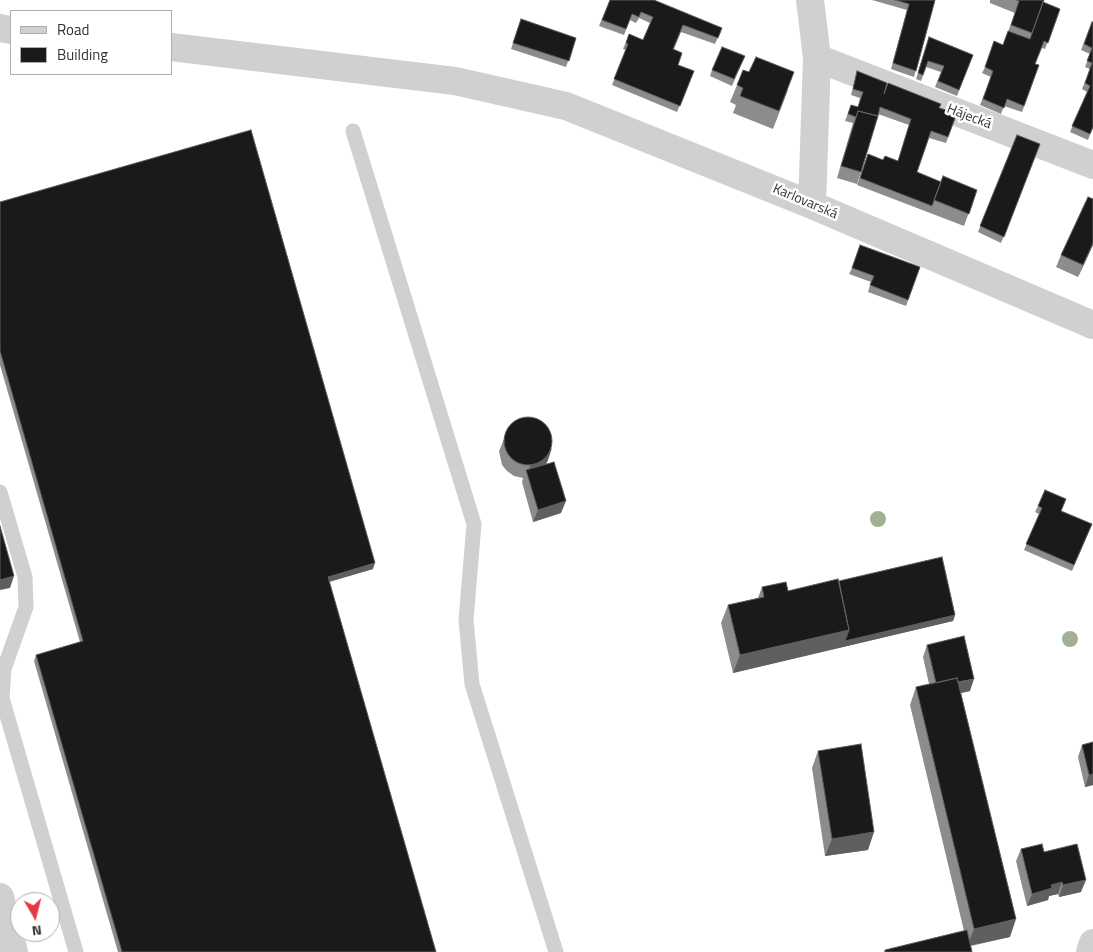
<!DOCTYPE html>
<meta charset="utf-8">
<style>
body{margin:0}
#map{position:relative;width:1093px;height:952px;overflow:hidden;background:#fff;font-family:"Titillium Web",sans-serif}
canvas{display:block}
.legend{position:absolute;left:10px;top:10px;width:162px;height:65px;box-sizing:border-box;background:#fff;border:1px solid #adadad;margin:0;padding:6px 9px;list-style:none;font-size:15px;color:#333}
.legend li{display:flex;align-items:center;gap:10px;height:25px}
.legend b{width:25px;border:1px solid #adadad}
.north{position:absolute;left:10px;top:892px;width:50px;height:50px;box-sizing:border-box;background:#fff;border:1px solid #adadad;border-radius:50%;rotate:172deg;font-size:14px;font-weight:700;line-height:20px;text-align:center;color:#333}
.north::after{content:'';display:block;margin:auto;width:18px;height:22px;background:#e63946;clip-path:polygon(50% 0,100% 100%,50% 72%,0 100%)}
</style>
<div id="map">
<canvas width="1093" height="952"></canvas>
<ul class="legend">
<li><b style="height:6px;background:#d0d0d0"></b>Road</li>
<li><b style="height:14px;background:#1a1a1a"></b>Building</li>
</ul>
<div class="north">N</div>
</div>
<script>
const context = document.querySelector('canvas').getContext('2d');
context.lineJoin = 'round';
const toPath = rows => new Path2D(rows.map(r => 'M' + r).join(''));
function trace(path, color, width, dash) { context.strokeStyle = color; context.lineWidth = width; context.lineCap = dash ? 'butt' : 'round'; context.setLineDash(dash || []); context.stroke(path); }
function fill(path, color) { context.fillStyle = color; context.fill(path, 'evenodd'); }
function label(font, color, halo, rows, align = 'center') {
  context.font = font + ' "Titillium Web",sans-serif'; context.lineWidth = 5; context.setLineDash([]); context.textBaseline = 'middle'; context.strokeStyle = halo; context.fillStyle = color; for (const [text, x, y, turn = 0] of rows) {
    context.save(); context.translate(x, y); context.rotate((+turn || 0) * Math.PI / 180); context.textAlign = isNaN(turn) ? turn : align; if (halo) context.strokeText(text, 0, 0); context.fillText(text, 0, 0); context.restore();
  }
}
const service = toPath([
 [353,131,474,524,466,620,472,684,556,952],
 [0,492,25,577,26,607,4,669,2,698,76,952]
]);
const minor = toPath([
 [810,0,817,58,812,205],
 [817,58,1093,165],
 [0,897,14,952]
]);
const tertiary = toPath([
 [0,28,11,30],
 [171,47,455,81,566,106,812,205,1093,325],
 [1090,952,1093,943]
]);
const trees = [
 [878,519],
 [1070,639]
];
const wall = toPath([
 [610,0,722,28,715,44,681,32,674,49,678,65,694,71,677,112,612,85,626,50,623,49,629,34,643,40,650,23,639,18,636,23,630,20,624,35,599,26],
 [872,0,935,0,914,77,891,69,907,10],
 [990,0,1044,0,1043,2,1060,9,1045,49,1042,48,1035,64,1039,65,1022,112,1004,106,1001,114,980,105,991,77,982,73,985,67,1003,45,1015,13,990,3],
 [521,19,576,38,566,67,511,49],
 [1092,22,1093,127,1088,140,1070,132,1087,92,1082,89,1090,69,1085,67,1090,54,1081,50],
 [929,37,973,55,957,96,935,87,941,72,926,67,921,81,916,79],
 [745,56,732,86,710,76,712,70],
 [857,71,884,94,939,108,957,113,946,143,929,138,917,172,941,182,977,190,964,226,857,185,868,154,883,160,898,161,909,125,878,114,861,172,857,184,837,178,853,123,845,121,851,105,858,107,860,98,851,95],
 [737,85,788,90,773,129,733,113,736,105,730,102],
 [1017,135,1040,144,1001,243,978,232],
 [1093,199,1093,245,1078,277,1056,267,1061,255],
 [0,202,373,569,329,582,436,952,118,952,34,661,36,655,80,642,0,365],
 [920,267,906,306,868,292,871,282,849,274,852,268],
 [504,439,548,460,546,464,561,513,533,522,522,482,523,478,514,476,507,471,502,465,499,451],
 [1038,506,1061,511,1092,524,1072,571,1024,550,1039,514,1035,512],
 [839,581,955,615,953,621,733,673,721,623,728,605,758,598,762,587,788,591],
 [927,645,970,691,961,693,1010,937,971,946,972,952,884,952,885,950,964,931,910,705,916,687,929,684,923,657],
 [1093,742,1093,785,1085,787,1078,757,1082,745],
 [818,751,868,850,825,856,812,768],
 [1021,849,1044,852,1081,892,1059,897,1058,894,1049,896,1048,900,1027,906,1016,861]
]);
const shadedWall = toPath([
 [1093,243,1093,245,1078,277,1083,265],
 [552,448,548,460,543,470,527,474,530,466],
 [566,501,561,513,533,522,538,510],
 [375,563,373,569,325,583,328,577],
 [14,576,10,588,0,590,0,580],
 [955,615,953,621,733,673,740,655,849,630],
 [974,679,970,691,933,699,937,687],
 [1093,774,1093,785,1085,787,1089,775],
 [874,832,868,850,825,856,832,839],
 [1086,880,1081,892,1059,897,1063,885],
 [1062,882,1058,894,1049,896,1048,900,1027,906,1032,894,1051,885],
 [1016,919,1010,937,967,946,974,929]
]);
const building = toPath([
 [610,0,654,0,722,28,718,38,683,25,673,49,682,53,678,65,694,71,680,106,614,79,628,44,626,43,629,34,643,40,653,17,641,12,639,17,632,14,626,29,602,20,610,0],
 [895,0,935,0,916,71,893,63,909,4,895,0],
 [1016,0,1044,0,1032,33,1011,25,1019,1,1016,0],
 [1043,2,1060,9,1048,43,1044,41,1035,64,1039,65,1024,106,1007,99,1004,108,983,99,993,71,985,67,994,41,1003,45,1008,31,1030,39,1043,2],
 [521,19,576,38,569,61,513,43,521,19],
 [1092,22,1093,22,1093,127,1090,134,1072,126,1090,86,1085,83,1092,63,1087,61,1092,48,1084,44,1092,22],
 [929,37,973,55,959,90,938,81,944,66,928,61,923,75,918,73,929,37],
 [722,47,745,56,734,79,712,70,722,47],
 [756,57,794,72,779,111,740,96,743,88,737,85,743,70,749,72,756,57],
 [857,71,887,83,884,94,888,83,941,104,939,108,957,113,948,137,931,131,917,172,941,182,932,206,860,178,868,154,883,160,885,156,898,161,911,119,880,107,878,116,858,111,856,117,848,114,851,105,858,107,863,92,853,89,857,71],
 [858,111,878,116,861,172,841,166,858,111],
 [251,130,375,563,328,577,436,952,122,952,36,655,83,641,0,351,0,202,251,130],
 [1017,135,1040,144,1004,237,980,226,1017,135],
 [943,176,977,190,969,214,934,200,943,176],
 [1088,197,1093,199,1093,243,1083,265,1061,255,1088,197],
 [860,245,920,267,908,300,870,285,874,276,852,268,860,245],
 '504 441a24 24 0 1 1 48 0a24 24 0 1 1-48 0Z',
 [554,462,566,501,538,510,526,470,554,462],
 [1045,490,1066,499,1061,511,1092,524,1074,565,1026,544,1042,508,1038,506,1045,490],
 [0,526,14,576,0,580,0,526],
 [942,557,955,615,845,641,849,630,839,581,942,557],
 [838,579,849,630,740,655,728,605,764,597,762,587,786,582,788,591,838,579],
 [964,636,974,679,958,682,957,678,936,683,927,645,964,636],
 [957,678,1016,919,974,929,916,687,957,678],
 [1093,742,1093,774,1089,775,1082,745,1093,742],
 [861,744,874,832,832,839,818,751,861,744],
 [1042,844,1044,852,1077,844,1086,880,1063,885,1062,882,1051,885,1052,888,1032,894,1021,849,1042,844],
 [967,930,972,952,885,952,885,950,967,930]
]);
const streetNames = [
 ["Hájecká",969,117,21],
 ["Karlovarská",805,202,23]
];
trace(service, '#d0d0d0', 15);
trace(minor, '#d0d0d0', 28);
trace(tertiary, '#d0d0d0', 28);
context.fillStyle = '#a2b095';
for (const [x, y] of trees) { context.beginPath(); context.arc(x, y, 8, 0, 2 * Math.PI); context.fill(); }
fill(wall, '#8c8c8c');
fill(shadedWall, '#5f5f5f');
fill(building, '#1a1a1a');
trace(building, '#5f5f5f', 1);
label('14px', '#333', '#fff', streetNames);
</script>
